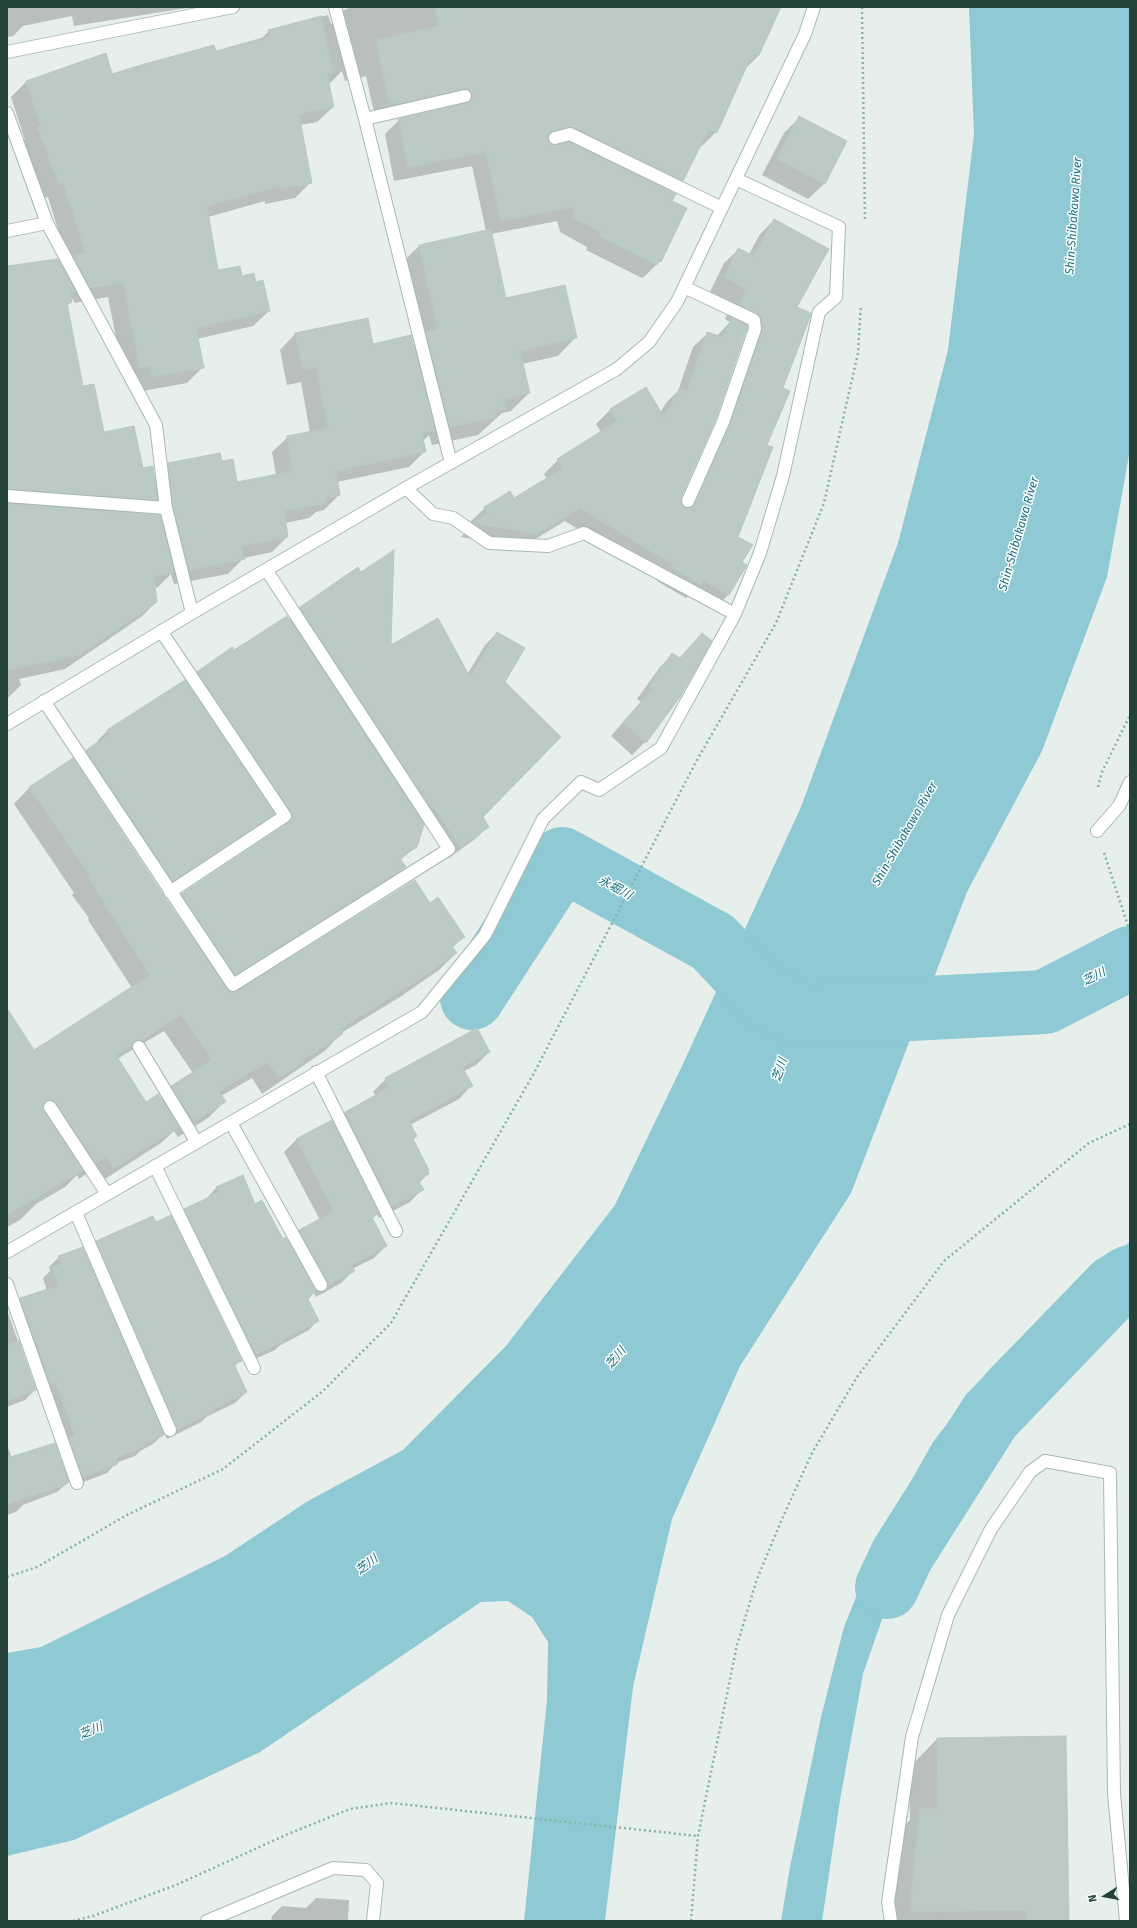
<!DOCTYPE html>
<meta charset="utf-8">
<style>
body{margin:0}
#map{position:relative;width:1137px;height:1928px;overflow:hidden;background:#e6efeb;font-family:"Fira Sans",sans-serif}
canvas{display:block}
.frame{position:absolute;inset:0;border:8px solid #24423a;pointer-events:none}
.north{position:absolute;left:1085px;top:1876px;width:40px;height:40px;-webkit-text-stroke:3px #f7fbf9;paint-order:stroke;rotate:259deg;font-size:11px;font-weight:700;line-height:16px;text-align:center;color:#24423a}
.north::after{content:'';display:block;margin:auto;width:14px;height:18px;background:#24423a;clip-path:polygon(50% 0,100% 100%,50% 72%,0 100%)}
</style>
<div id="map">
<canvas width="1137" height="1928"></canvas>
<div class="frame"></div>
<div class="north">N</div>
</div>
<script>
const context = document.querySelector('canvas').getContext('2d');
context.lineJoin = 'round';
function fill(path, color) { context.fillStyle = color; context.fill(path, 'evenodd'); }
const toPath = rows => new Path2D(rows.map(r => 'M' + r).join(''));
function trace(path, color, width, dash) { context.strokeStyle = color; context.lineWidth = width; context.lineCap = dash ? 'butt' : 'round'; context.setLineDash(dash || []); context.stroke(path); }
function label(font, color, halo, rows, align = 'center') {
  context.font = font + ' "Fira Sans","Noto Sans JP",sans-serif'; context.lineWidth = 3; context.setLineDash([]); context.textBaseline = 'middle'; context.strokeStyle = halo; context.fillStyle = color; for (const [text, x, y, turn = 0] of rows) {
    context.save(); context.translate(x, y); context.rotate((+turn || 0) * Math.PI / 180); context.textAlign = isNaN(turn) ? turn : align; if (halo) context.strokeText(text, 0, 0); context.fillText(text, 0, 0); context.restore();
  }
}
const water = toPath([
 [969,7,1130,7,1130,450,1107,577,1042,751,967,892,851,1193,740,1366,672,1519,633,1687,605,1921,524,1921,547,1700,548,1642,532,1617,508,1601,481,1602,260,1752,74,1840,7,1856,7,1653,41,1647,225,1556,308,1501,403,1450,506,1346,615,1205,682,1066,801,807,898,543,948,350,974,134],
 [1130,1242,1130,1282,1067,1334,992,1417,943,1483,896,1579,863,1674,840,1800,822,1921,781,1921,790,1867,821,1717,844,1627,882,1533,933,1442,987,1372,1064,1293]
]);
const shadow = toPath([
 [7,7,193,7,74,26,72,16,23,26,13,36,7,37],
 [352,7,738,7,773,22,759,55,745,69,716,132,702,146,700,146,682,180,670,192,671,201,660,261,646,275,642,278,586,250,587,247,560,232,557,221,491,234,505,299,576,337,558,356,522,364,529,393,511,411,502,413,478,435,432,445,429,435,423,441,425,451,409,467,337,482,339,495,324,510,316,512,309,518,285,523,287,537,272,552,244,558,228,574,174,584,171,574,158,587,155,588,156,602,141,617,65,669,19,679,21,685,7,699,7,267,62,268,68,262,48,197,43,199,22,143,25,140,11,97,26,82,112,76,215,53,260,40,269,31,328,15,331,24,344,10],
 [342,71,345,81,366,76,375,117,453,103,457,107,399,120,385,134,394,181,472,166,486,231,419,246,401,264,418,341,413,347,373,345,367,319,295,334,280,350,287,385,301,382,310,433,288,437,272,452,276,475,236,483,221,462,169,464,154,479,103,433,83,387,67,306,71,302,70,295,75,303,108,297,125,383,135,381,137,392,187,383,203,367,197,339,253,326,269,311,255,283,241,277,218,272,208,217,265,201,265,204,295,198,311,182,300,125,317,122,333,107,329,84],
 [553,141,559,141,564,144,552,146,548,142],
 [156,500,157,516,141,515],
 [799,118,846,142,824,184,808,199,762,175,784,133],
 [774,220,796,308,782,389,737,537,741,563,745,565,728,595,714,609,689,595,686,598,657,581,659,579,565,521,522,547,461,537,472,525,470,522,485,508,514,499,547,479,544,474,558,460,601,432,596,424,610,410,660,413,666,403,678,391,693,347,708,333,717,336,730,322,725,319,733,303,710,292,724,263,739,249,749,254,760,234],
 [746,329,748,346,716,440,685,509,680,502,680,498],
 [358,568,389,647,467,675,485,645,497,633,503,682,481,817,488,827,475,839,449,858,424,823,416,847,400,860,405,867,395,876,224,985,229,993,237,992,430,904,463,937,452,948,456,953,439,970,400,997,341,1033,326,1050,262,1094,252,1078,221,1096,224,1102,208,1118,178,1137,174,1131,161,1143,97,1184,89,1172,79,1179,77,1175,65,1187,36,1204,20,1220,7,1227,7,1009,34,1052,132,988,88,920,89,918,72,895,74,893,14,804,30,787,163,897,222,982,223,980,172,904,182,894,282,828,283,825,189,682,198,673,289,620,300,608],
 [164,1031,193,1073,172,1086,160,1098,145,1103,117,1059],
 [702,635,680,697,645,742,632,755,611,736,641,702,637,699,660,667,672,655,679,659],
 [185,681,273,814,263,824,163,890,76,761,86,751,99,743,97,741,107,731],
 [489,1052,476,1065,464,1071,471,1086,459,1099,410,1125,416,1136,412,1140,428,1174,419,1183,422,1189,410,1202,379,1218,377,1214,372,1219,386,1246,374,1258,352,1269,353,1271,341,1283,316,1297,314,1293,307,1300,318,1320,309,1330,279,1346,275,1350,246,1363,176,1219,185,1209,208,1199,207,1198,216,1188,243,1176,255,1205,283,1240,288,1243,300,1231,320,1220,284,1152,296,1140,333,1125,345,1113,376,1096,373,1092,386,1079],
 [97,1242,241,1360,234,1367,246,1392,235,1403,206,1417,201,1422,167,1439,164,1433,153,1444,140,1451,135,1456,116,1463,107,1473,73,1486,11,1309,21,1299,47,1291,43,1278,50,1271,49,1267,59,1257,110,1312,112,1311,86,1252],
 [7,1310,35,1390,25,1400,7,1407],
 [7,1445,12,1458,68,1482,57,1492,23,1505,16,1512,7,1515],
 [937,1739,1068,1921,1071,1921,884,1921,892,1838,910,1820,909,1768],
 [316,1898,349,1900,348,1921,271,1921,272,1916,282,1906,306,1908]
]);
const river = toPath([
 [472,998,562,859,713,942,766,998,798,1015],
 [833,1013,1045,1002,1130,958],
 [887,1587,902,1555,990,1416,1114,1287,1130,1277]
]);
const building = toPath([
 [435,7,781,7,759,55,755,53,752,60,750,59,717,133,709,129,683,181,573,127,568,127,553,131,548,136,548,140,553,145,569,142,676,194,672,201,687,208,661,262,659,261,657,265,599,236,601,232,574,218,572,207,501,221,486,152,408,167,398,119,467,103,472,99,472,94,468,89,463,89,395,104,395,102,389,103,376,40,439,26,435,7],
 [321,16,333,72,327,73,334,107,299,114,312,183,281,189,280,186,207,206,218,270,240,266,242,276,254,273,256,282,263,280,270,311,196,328,204,368,152,377,150,366,140,368,123,282,91,288,73,256,86,253,63,182,59,184,37,127,41,126,26,81,106,53,112,74,141,65,214,45,216,51,270,36,268,30,321,16],
 [799,116,847,141,825,184,777,159,799,116],
 [774,219,829,249,797,307,811,313,810,317,783,388,790,391,767,445,773,447,738,537,753,545,742,562,747,565,729,595,703,580,701,585,671,567,672,564,580,508,537,534,473,523,488,514,484,507,510,491,514,498,563,468,557,459,617,421,610,409,646,387,664,417,680,388,687,392,707,332,723,337,732,318,747,325,747,328,716,419,681,498,681,502,685,508,693,507,730,425,762,331,760,315,739,305,746,289,724,277,738,248,754,256,774,219],
 [491,229,506,298,565,285,577,338,520,351,530,393,504,399,506,409,496,412,497,417,450,427,426,332,438,330,419,245,491,229],
 [58,259,75,291,70,292,72,302,67,303,83,386,94,384,104,432,134,426,143,468,153,466,157,500,7,489,7,266,58,259],
 [368,318,373,344,411,335,435,430,422,433,426,452,336,471,340,495,325,498,326,503,284,511,288,537,242,546,245,559,189,570,173,507,168,463,220,453,222,461,233,459,237,482,293,471,287,436,328,428,316,367,303,370,295,333,368,318],
 [7,504,160,515,174,572,154,576,157,602,80,655,7,670,7,504],
 [394,550,391,645,438,618,470,677,497,632,525,648,505,682,561,737,483,817,489,827,461,847,431,804,430,807,300,607,358,567,361,572,394,550],
 [287,616,424,825,417,847,400,858,406,867,235,975,181,894,289,822,292,815,197,672,232,647,234,650,287,616],
 [702,633,712,641,680,697,646,743,623,722,653,689,649,686,672,653,680,658,702,633],
 [185,680,275,814,173,881,86,750,110,734,107,730,185,680],
 [73,758,164,896,230,992,237,991,415,880,430,903,438,897,465,937,452,946,457,953,417,981,340,1029,343,1034,302,1060,304,1062,279,1078,268,1062,219,1091,226,1102,194,1121,171,1086,212,1060,181,1015,141,1040,135,1041,132,1045,116,1055,146,1102,158,1094,179,1127,114,1168,106,1157,96,1163,56,1103,53,1100,46,1101,43,1104,44,1111,83,1170,7,1215,7,1008,34,1050,150,975,104,903,105,902,88,878,90,876,29,787,73,758],
 [477,1028,490,1052,462,1067,473,1086,409,1121,417,1136,413,1139,429,1170,428,1171,429,1174,418,1180,424,1190,392,1206,345,1112,390,1087,385,1078,477,1028],
 [332,1120,379,1213,372,1217,387,1246,351,1265,355,1271,328,1285,299,1230,334,1211,296,1139,332,1120],
 [243,1175,255,1204,262,1200,283,1239,286,1237,317,1291,307,1297,319,1321,284,1339,285,1341,256,1354,184,1209,218,1193,216,1187,243,1175],
 [171,1215,242,1361,234,1364,247,1392,212,1410,213,1412,177,1429,96,1241,153,1216,156,1222,171,1215],
 [83,1247,164,1435,145,1444,146,1446,116,1458,118,1464,83,1477,69,1438,75,1436,56,1383,51,1385,20,1298,58,1286,52,1268,61,1264,58,1256,83,1247],
 [19,1341,36,1390,7,1401,7,1345,19,1341],
 [55,1443,69,1482,63,1486,7,1504,7,1458,55,1443],
 [1066,1736,1069,1921,1027,1921,1026,1910,912,1912,911,1898,920,1808,938,1808,937,1738,1066,1736]
]);
const path = toPath([
 [862,7,865,222],
 [1098,787,1102,772,1130,715],
 [1104,853,1130,932],
 [7,1577,37,1567,127,1515,223,1469,323,1391,391,1323,534,1073,697,760,776,623,824,503,858,353,861,305],
 [73,1921,93,1916,176,1885,288,1834,350,1809,391,1803,698,1836],
 [691,1921,698,1836,737,1645,757,1579,782,1519,812,1453,857,1377,944,1261,1089,1143,1130,1124]
]);
const minor = toPath([
 [335,7,365,119,451,463],
 [7,52,233,7],
 [7,113,47,223,156,425,166,508,192,613],
 [365,119,465,96],
 [555,138,570,134,722,208],
 [7,231,47,223],
 [684,287,754,320,755,329,723,422,688,501],
 [7,496,166,508],
 [735,614,760,553,783,476,819,312,836,297,839,227,736,179],
 [161,631,285,816,170,892],
 [44,701,233,985,449,849,267,571],
 [7,724,192,613,406,488,617,369,649,342,677,302,805,34,814,7],
 [1097,831,1119,806,1130,782],
 [139,1047,196,1141],
 [316,1072,396,1231],
 [50,1107,107,1194],
 [231,1123,321,1285],
 [155,1166,254,1368],
 [76,1213,170,1430],
 [7,1252,422,1012,485,935,543,819,581,782,599,790,661,748,735,614,584,533,548,546,489,543,453,518,433,514,406,488],
 [7,1284,77,1483],
 [207,1921,333,1868,366,1870,377,1883,373,1921],
 [891,1921,888,1902,912,1737,948,1615,991,1529,1030,1472,1045,1461,1110,1473,1114,1794,1126,1921]
]);
const waterNames = [
 ["Shin-Shibakawa River",1074,216,-86],
 ["Shin-Shibakawa River",1019,534,-74],
 ["Shin-Shibakawa River",905,834,-60],
 ["永堀川",615,888,29],
 ["芝川",1094,977,-27],
 ["芝川",780,1070,-72],
 ["芝川",616,1358,-50],
 ["芝川",367,1565,-37],
 ["芝川",91,1731,-21]
];
fill(water, '#8ec9d4');
fill(shadow, '#0003');
trace(river, '#8ec9d4', 64);
fill(building, '#bbcac4');
trace(building, '#b8c9c2', 1);
trace(minor, '#a8b8b2', 14);
trace(path, '#86b3a5', 2.5, [2, 3]);
trace(minor, '#fff', 12);
label('italic 12px', '#1c6f80', '#f7fbf9', waterNames);
</script>
